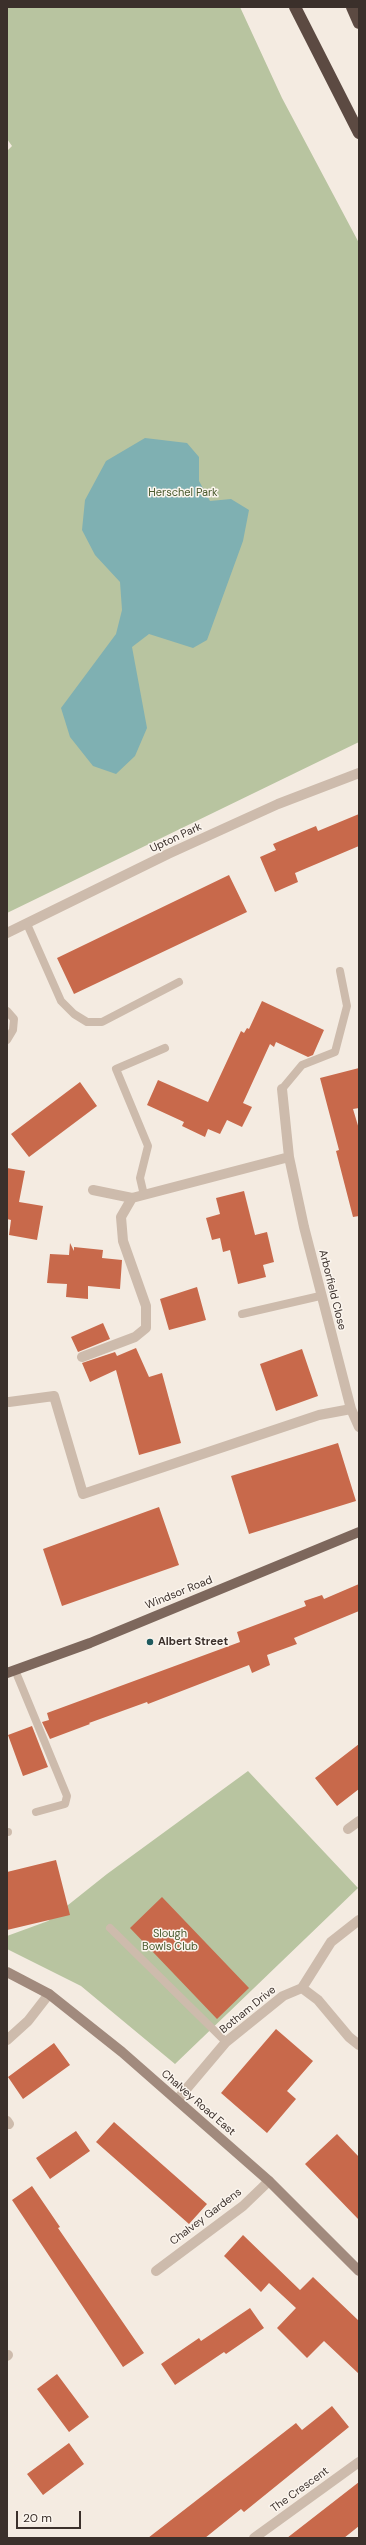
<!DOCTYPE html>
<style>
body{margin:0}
#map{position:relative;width:366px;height:2545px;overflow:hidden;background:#f4ebe1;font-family:"DM Sans",sans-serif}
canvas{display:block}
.frame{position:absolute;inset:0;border:8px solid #3b302b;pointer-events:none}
.scale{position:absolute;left:16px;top:2511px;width:65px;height:18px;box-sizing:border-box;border:2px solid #3b302b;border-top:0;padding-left:5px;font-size:12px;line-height:14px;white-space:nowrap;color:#3b302b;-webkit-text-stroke:3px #fbf5ee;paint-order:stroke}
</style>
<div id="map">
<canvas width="366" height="2545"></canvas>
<div class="frame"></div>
<div class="scale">20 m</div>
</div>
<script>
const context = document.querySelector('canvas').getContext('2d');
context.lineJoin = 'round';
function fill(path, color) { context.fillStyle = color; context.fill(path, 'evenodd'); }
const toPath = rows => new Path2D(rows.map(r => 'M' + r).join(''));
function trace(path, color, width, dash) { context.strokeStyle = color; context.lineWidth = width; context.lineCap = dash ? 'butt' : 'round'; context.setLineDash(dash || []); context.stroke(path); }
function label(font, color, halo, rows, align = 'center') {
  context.font = font + ' "DM Sans",sans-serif'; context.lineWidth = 3; context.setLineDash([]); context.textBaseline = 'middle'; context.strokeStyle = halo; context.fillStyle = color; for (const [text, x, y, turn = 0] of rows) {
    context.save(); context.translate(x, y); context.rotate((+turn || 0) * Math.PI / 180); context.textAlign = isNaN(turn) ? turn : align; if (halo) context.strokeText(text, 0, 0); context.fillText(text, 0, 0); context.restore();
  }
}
const green = toPath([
 [7,7,240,7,282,98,359,243,359,742,7,913,7,151,12,146,7,139],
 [248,1771,358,1888,175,2064,81,1986,7,1949,7,1936,48,1921,107,1874]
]);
const water = toPath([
 [145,438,187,443,199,457,199,481,210,501,231,499,249,510,243,541,207,640,193,648,149,634,132,647,147,728,135,756,116,774,93,766,70,737,61,708,116,634,122,610,120,582,95,555,82,530,85,500,106,461]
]);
const building = toPath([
 [359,814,359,846,295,873,298,882,275,892,260,857,276,850,273,844,316,826,318,831],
 [229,875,247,912,74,994,57,958],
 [262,1001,324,1030,313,1055,308,1057,276,1042,274,1047,270,1044,243,1103,252,1107,242,1127,227,1120,220,1134,208,1129,205,1137,182,1126,184,1122,147,1105,158,1080,208,1102,241,1031,244,1033,247,1028,249,1029],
 [359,1068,359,1108,353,1109,359,1129,359,1216,353,1217,336,1151,339,1150,320,1078],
 [80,1082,97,1106,29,1157,11,1134],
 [7,1168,25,1171,19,1202,43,1206,37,1240,9,1235,11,1220,7,1219],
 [244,1191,255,1235,267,1232,274,1262,263,1265,266,1277,238,1284,230,1250,223,1252,220,1238,212,1240,206,1218,220,1214,216,1198],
 [70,1243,74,1251,74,1247,103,1250,102,1258,122,1260,120,1289,88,1286,88,1299,66,1297,67,1284,47,1283,50,1254,69,1255],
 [197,1287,206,1320,169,1330,160,1299],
 [103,1323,110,1339,78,1352,71,1337],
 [136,1348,149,1377,162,1373,181,1443,139,1455,116,1370,90,1382,82,1363,115,1352,117,1356],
 [302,1349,318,1396,276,1411,260,1364],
 [338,1443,356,1501,249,1534,231,1476],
 [159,1507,179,1565,62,1606,43,1549],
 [359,1584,359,1611,294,1638,297,1644,267,1655,270,1665,252,1673,249,1665,148,1704,147,1702,89,1723,90,1724,50,1739,42,1722,49,1720,47,1713,240,1642,237,1632,306,1606,304,1601,322,1595,324,1599],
 [32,1726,48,1767,23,1776,8,1735],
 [359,1744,359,1789,337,1806,315,1778],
 [56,1860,70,1915,7,1930,7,1872],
 [162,1897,249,1988,217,2019,130,1928],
 [276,2029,313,2061,287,2091,296,2099,267,2133,221,2093],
 [54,2043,70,2065,23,2099,8,2077],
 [114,2122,207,2204,189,2224,96,2142],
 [76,2131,90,2151,50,2179,36,2158],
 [337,2134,359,2157,359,2220,305,2164],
 [32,2186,60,2227,58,2228,144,2353,123,2367,12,2200],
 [243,2235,300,2290,313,2277,359,2321,359,2374,324,2341,307,2358,277,2328,296,2308,269,2283,261,2292,224,2256],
 [250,2308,264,2328,226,2354,224,2352,175,2385,161,2364,199,2338,201,2341],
 [57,2374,89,2417,69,2432,37,2389],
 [332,2406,349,2427,244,2512,241,2509,205,2538,148,2538,296,2423,302,2430],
 [69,2443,84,2464,43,2495,27,2474],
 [359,2482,359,2526,344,2538,287,2538]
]);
const lane = toPath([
 [27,924,61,1001,74,1014,87,1022,102,1022,179,982],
 [7,1011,14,1019,13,1030,7,1040],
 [282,1089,302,1065,335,1052,347,1006,340,971],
 [144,1195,140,1178,148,1146,116,1069,165,1048],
 [242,1314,320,1296],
 [15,1670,67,1796,65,1804,36,1812],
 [7,1832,8,1832],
 [110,1928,226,2042]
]);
const street = toPath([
 [7,933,168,854,278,804,359,773],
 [282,1089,289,1157,304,1227,351,1409,359,1427],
 [93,1190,132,1198,289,1157],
 [82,1357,135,1337,146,1328,146,1306,123,1241,121,1217,132,1198],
 [9,1402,54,1396,83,1494,319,1415,351,1409],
 [348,1829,359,1821],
 [302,1988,331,1942,359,1920],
 [7,2040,28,2021,49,1994],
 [177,2100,226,2042,283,1996,302,1988,318,2000,349,2037,359,2045],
 [7,2121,9,2124],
 [156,2271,243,2206,269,2181],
 [7,2356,8,2355],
 [254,2538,359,2462]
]);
const secondary = toPath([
 [7,1972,49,1994,122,2052,269,2181,359,2271]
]);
const primary = toPath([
 [7,1673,90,1643,359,1532]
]);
const highway = toPath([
 [295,7,359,133],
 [352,7,359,23]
]);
const markers = [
 [150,1642,4,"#1f5a5e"]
];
const parkNames = [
 ["Herschel Park",183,493],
 ["Slough",170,1934],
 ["Bowls Club",170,1947]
];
const streetNames = [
 ["Upton Park",176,838,-25],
 ["Arborfield Close",332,1290,76],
 ["Windsor Road",179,1593,-22],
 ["Botham Drive",248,2010,-39],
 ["Chalvey Road East",198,2103,41],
 ["Chalvey Gardens",206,2217,-37],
 ["The Crescent",300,2490,-36]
];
const poiNames = [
 ["Albert Street",158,1642]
];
fill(green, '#b8c4a0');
fill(water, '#7fb0b2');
fill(building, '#c8694b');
trace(lane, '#cdbbac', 8);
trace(street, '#cdbbac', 10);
trace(secondary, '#a18a7d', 10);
trace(primary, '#7d675c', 10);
trace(highway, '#5c4a42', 12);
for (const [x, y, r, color] of markers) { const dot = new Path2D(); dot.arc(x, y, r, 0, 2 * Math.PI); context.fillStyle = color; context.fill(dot); trace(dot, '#fbf5ee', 1.5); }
label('11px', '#4a5a2e', '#fbf5ee', parkNames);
label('11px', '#3b302b', '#fbf5ee', streetNames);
label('bold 11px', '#3b302b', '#fbf5ee', poiNames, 'left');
</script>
